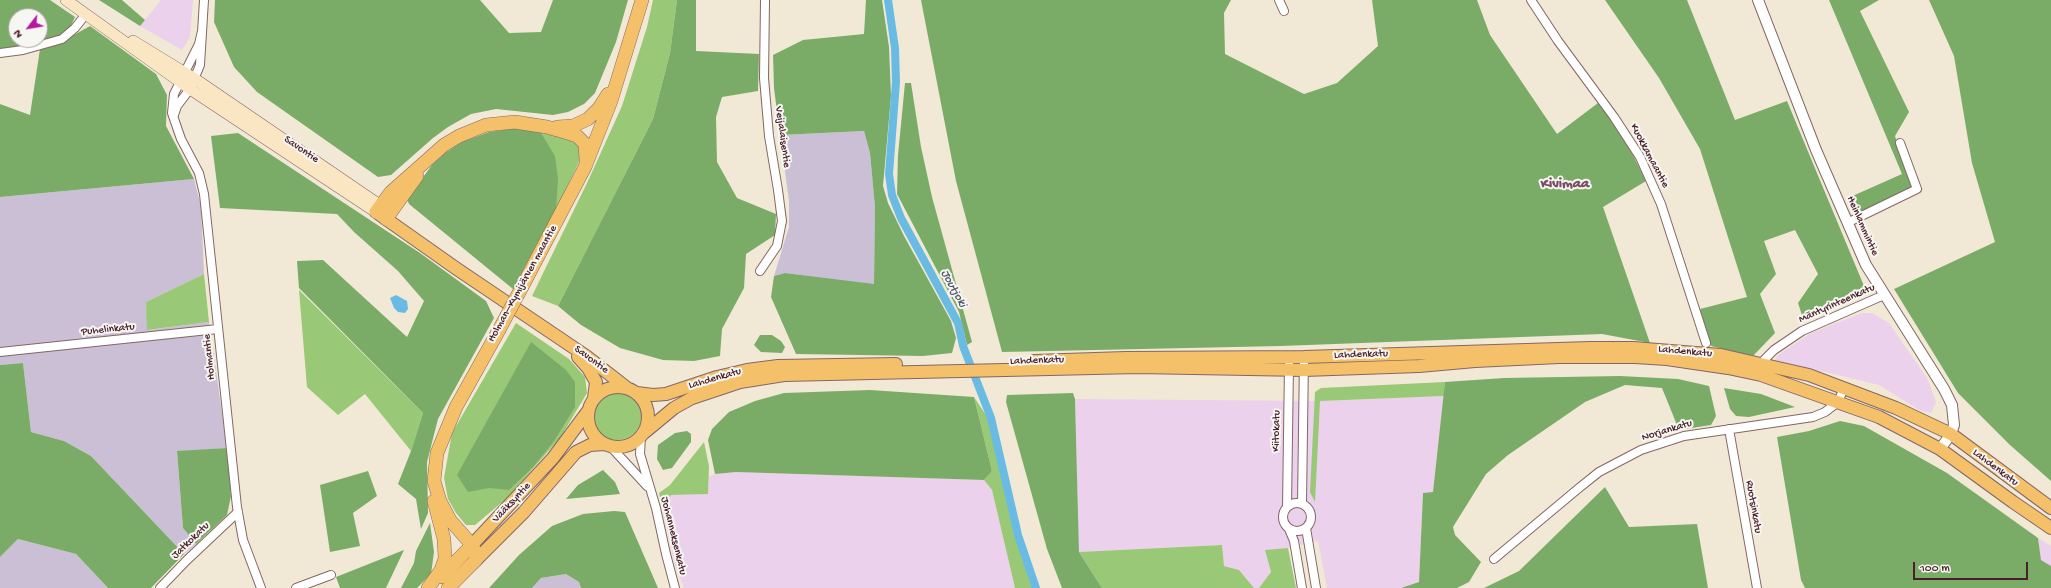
<!DOCTYPE html>
<meta charset="utf-8">
<style>
body{margin:0}
#map{position:relative;width:2051px;height:588px;overflow:hidden;background:#f1e9d5;font-family:"Gochi Hand",sans-serif}
canvas{display:block}
.north{position:absolute;left:8px;top:8px;width:40px;height:40px;box-sizing:border-box;background:#f6f6f2;border:1px solid #b1a0a2;border-radius:50%;rotate:239deg;font-size:11px;font-weight:700;line-height:16px;text-align:center;color:#4a1f2b}
.north::after{content:'';display:block;margin:auto;width:14px;height:18px;background:#b5179e;clip-path:polygon(50% 0,100% 100%,50% 72%,0 100%)}
.scale{position:absolute;left:1913px;top:562px;width:115px;height:18px;box-sizing:border-box;border:2px solid #4a1f2b;border-top:0;padding-left:5px;font-size:12px;line-height:14px;white-space:nowrap;color:#4a1f2b;-webkit-text-stroke:3px #f6f6f2;paint-order:stroke}
</style>
<div id="map">
<canvas width="2051" height="588"></canvas>
<div class="north">N</div>
<div class="scale">100 m</div>
</div>
<script>
const context = document.querySelector('canvas').getContext('2d');
context.lineJoin = 'round';
function fill(path, color) { context.fillStyle = color; context.fill(path, 'evenodd'); }
const toPath = rows => new Path2D(rows.map(r => 'M' + r).join(''));
function trace(path, color, width, dash) { context.strokeStyle = color; context.lineWidth = width; context.lineCap = dash ? 'butt' : 'round'; context.setLineDash(dash || []); context.stroke(path); }
function label(font, color, halo, rows, align = 'center') {
  context.font = font + ' "Gochi Hand",sans-serif'; context.lineWidth = 4; context.setLineDash([]); context.textBaseline = 'middle'; context.strokeStyle = halo; context.fillStyle = color; for (const [text, x, y, turn = 0] of rows) {
    context.save(); context.translate(x, y); context.rotate((+turn || 0) * Math.PI / 180); context.textAlign = isNaN(turn) ? turn : align; if (halo) context.strokeText(text, 0, 0); context.fillText(text, 0, 0); context.restore();
  }
}
const built = toPath([
 [161,0,193,0,190,37,182,50,140,26],
 [1862,313,1872,313,1889,323,1927,378,1936,402,1931,413,1919,410,1879,385,1775,360,1778,355,1811,333],
 [1444,396,1433,492,1423,494,1419,582,1401,588,1327,588,1318,541,1283,549,1265,550,1271,572,1259,588,1254,588,1239,570,1224,566,1222,545,1079,552,1075,399,1320,401],
 [736,472,984,480,992,490,1015,588,684,588,675,565,662,506,670,495,708,494,709,477,715,474],
 [2038,538,2051,546,2051,566,2041,560]
]);
const industrial = toPath([
 [864,131,870,153,875,207,874,285,785,273,774,276,789,227,789,201,780,135],
 [194,179,201,206,204,274,146,302,148,330,209,322,227,448,177,452,183,528,196,544,184,554,91,456,64,441,31,432,23,363,0,365,0,197],
 [18,539,76,554,108,588,0,588,0,557],
 [566,574,579,582,581,588,532,588,541,578]
]);
const green = toPath([
 [653,0,677,0,670,53,653,119,558,306,532,296,588,181,622,106,647,27],
 [541,133,569,138,580,144,580,160,556,209],
 [204,274,209,322,147,330,146,302],
 [299,290,423,413,411,451,365,394,338,415,307,387],
 [516,323,569,359,585,377,587,393,560,438,506,499,475,525,466,525,456,513,448,499,444,478,452,433],
 [1445,382,1444,396,1320,401,1315,502,1310,492,1315,392,1321,388],
 '592 415a25 25 0 1 1 50 0a25 25 0 1 1-50 0Z',
 [974,397,988,418,1014,534,1033,588,1015,588,992,490,984,480,992,471],
 [704,442,709,466,708,494,671,495,662,506,659,493,670,485],
 [1222,545,1224,566,1239,570,1254,588,1102,588,1079,552],
 [1288,548,1296,588,1259,588,1271,572,1265,550]
]);
const forest = toPath([
 [0,0,50,0,75,17,70,28,60,35,46,41,0,50],
 [16,16,40,16,40,40,16,40],
 [99,0,122,0,145,20,140,26],
 [215,0,480,0,509,33,541,32,553,0,628,0,616,42,595,93,584,104,568,112,553,115,496,109,471,114,448,127,433,138,391,175,378,177,257,92,234,67,214,22],
 [677,0,696,0,696,51,759,54,758,91,722,97,716,117,717,162,737,198,776,214,775,235,746,254,744,288,722,329,720,356,694,361,663,360,620,348,581,325,558,306,653,119,670,53],
 [866,0,882,0,889,47,891,96,883,186,888,203,904,236,951,321,956,338,952,353,923,356,796,354,771,297,774,276,785,273,874,284,875,207,870,153,864,131,780,135,774,88,773,55,803,40,864,34],
 [921,0,1231,0,1224,13,1225,54,1304,94,1337,83,1378,46,1372,0,1477,0,1490,35,1557,134,1598,103,1611,119,1631,151,1646,181,1603,207,1650,343,1602,334,1281,346,1002,352,956,181],
 [1605,0,1687,0,1735,120,1787,101,1864,286,1860,294,1803,318,1798,303,1818,274,1795,230,1764,241,1776,274,1760,294,1775,333,1753,356,1711,346,1700,309,1747,297,1700,149,1659,78],
 [1829,0,1879,0,1860,11,1909,112,1895,136,1912,187,1855,215,1848,198,1902,174],
 [1929,0,2051,0,2051,481,2010,445,1958,393,1894,289,1995,242,1972,163,1954,56],
 [90,26,156,74,167,95,166,126,194,179,0,197,0,104,30,115,40,49,56,45],
 [905,83,911,83,921,147,932,197,972,342,967,345,959,312,897,194,898,155],
 [518,128,541,133,555,156,558,179,556,209,513,289,409,204,407,199,432,165,445,153,462,142,489,132],
 [238,133,420,253,486,301,494,318,438,419,427,462,428,513,421,529,416,499,398,484,411,451,423,413,299,288,297,261,323,260,407,337,424,301,398,271,354,232,337,214,220,208,211,136],
 [760,335,772,335,781,341,785,347,782,353,761,352,754,345],
 [531,342,566,370,575,382,575,407,554,441,533,467,509,490,489,488,468,492,457,475],
 [23,363,31,432,64,441,91,456,184,554,151,588,108,588,76,554,18,539,0,557,0,365],
 [1620,376,1678,379,1709,386,1716,416,1711,425,1679,430,1662,388,1625,385,1585,402,1508,455,1486,474,1453,527,1455,535,1481,562,1469,582,1457,588,1401,588,1419,582,1423,493,1433,492,1445,382,1504,378],
 [1724,388,1761,394,1795,407,1749,417,1736,416,1730,409],
 [870,390,974,397,992,471,984,480,736,472,715,474,708,440,712,429,729,412,755,401,784,393],
 [1073,393,1075,399,1079,552,1102,588,1062,588,1047,549,1006,402,1007,395],
 [1840,421,1864,426,1947,473,2038,538,2041,560,2051,566,2051,588,1805,588,1801,580,1777,437,1809,431],
 [687,431,691,434,691,442,672,468,663,470,657,459,658,445,675,433],
 [227,448,231,496,227,515,196,544,183,528,177,451],
 [603,470,615,482,620,494,566,499,578,485],
 [368,471,377,496,353,513,360,546,330,552,320,485],
 [1605,487,1629,527,1697,524,1708,588,1484,588,1519,571],
 [614,511,625,512,658,588,581,588,579,582,566,574,541,578,532,588,489,588,519,555,552,526,583,514],
 [430,523,434,552,431,574,417,588,401,588,414,563,416,551],
 [404,550,386,588,340,588,336,577]
]);
const water = toPath([
 [396,295,407,301,408,309,405,313,398,312,394,308,390,298]
]);
const canal = toPath([
 [888,0,895,48,896,82,889,174,892,195,901,218,958,323,963,346,991,418,1018,535,1036,588]
]);
const minor = toPath([
 [1279,0,1284,11],
 [1531,0,1558,41,1614,117,1640,157,1661,204,1706,343],
 [202,31,199,44,174,94,172,113,181,139,199,173,204,194,237,507,243,540,261,588],
 [0,53,23,50,62,39,75,28,86,14],
 [174,115,177,106,190,89,200,65,204,0],
 [1847,223,1917,189,1900,143],
 [760,271,777,246,782,221,778,190,769,136,764,78,765,0],
 [0,352,218,329],
 [1761,363,1774,350,1802,331,1884,295],
 [1729,429,1757,588],
 [641,436,640,454,656,508,666,554,675,588],
 [611,447,647,486],
 '1283 517a14 14 0 1 1 28 0a14 14 0 1 1-28 0Z',
 [1302,503,1304,357],
 [1287,507,1289,365],
 [1306,528,1316,588],
 [1289,529,1294,541,1302,588],
 [1494,559,1579,488,1599,472,1641,450,1684,436,1813,417,1825,412,1838,402,1844,388],
 [160,588,187,560,238,512],
 [296,588,331,575]
]);
const tertiary = toPath([
 [1758,0,1816,150,1866,265,1944,389,1952,405,1954,425,1951,434,1940,449]
]);
const secondary = toPath([
 [66,0,190,89,376,212],
 [133,41,195,79,381,206]
]);
const primary = toPath([
 [379,214,457,269,586,356,627,388],
 [578,357,588,368,596,382,594,398],
 [1034,361,1126,358,1304,357,1590,348,1633,348,1721,355,1809,375,1896,408,1951,434,2051,508],
 '588 417a30 30 0 1 1 60 0a30 30 0 1 1-60 0Z',
 [637,393,653,395,666,394,717,377,747,370,778,366,896,364],
 [645,432,674,408,692,398,740,382,784,375,1138,367,1304,370,1419,366,1475,361,1559,357,1635,357,1667,359,1728,368,1761,375,1879,417,1940,449,2013,502,2051,528],
 [472,545,553,458,588,411],
 [476,560,524,512,576,452,590,445,604,444]
]);
const trunk = toPath([
 [557,127,573,126,588,119,599,108,608,94],
 [376,212,391,192,444,145,459,136,486,125,515,122,547,127,568,133,577,136,585,144,586,159],
 [386,219,417,176],
 [523,285,585,167,611,101,642,0],
 [441,577,472,545],
 [428,588,441,570,445,559,444,539,434,501],
 [448,588,476,560,476,554,472,545,450,520,440,501,434,481,437,453,456,407,499,330]
]);
const trunkBridge = toPath([
 [499,330,523,285]
]);
const streetNames = [
 ["Veijalaisentie",782,137,82],
 ["Savontie",301,150,34],
 ["Kuokkamaantie",1649,156,62],
 ["Heinlammintie",1862,226,66],
 ["Holman–Kymijärven maantie",523,284,-61],
 ["Mäntyrinteenkatu",1837,304,-24],
 ["Puhelinkatu",108,330,-6],
 ["Lahdenkatu",1685,352,5],
 ["Lahdenkatu",1361,355,-2],
 ["Holmantie",210,357,-96],
 ["Savontie",591,360,36],
 ["Lahdenkatu",1037,361,-2],
 ["Lahdenkatu",715,379,-16],
 ["Kiitokatu",1277,431,-89],
 ["Norjankatu",1667,431,-17],
 ["Lahdenkatu",1995,468,37],
 ["Vääksyntie",512,503,-47],
 ["Ruotsinkatu",1753,507,80],
 ["Johanneksenkatu",673,536,76],
 ["Jatkokatu",191,541,-44]
];
const waterNames = [
 ["Joutjoki",953,289,61]
];
const districtNames = [
 ["Kivimaa",1565,185]
];
fill(built, '#ebd1eb');
fill(industrial, '#cbbfd5');
fill(green, '#99c877');
fill(forest, '#7aac68');
fill(water, '#69bbe4');
trace(canal, '#69bbe4', 8);
trace(minor, '#846666', 10);
trace(tertiary, '#846666', 12);
trace(secondary, '#846666', 12);
trace(primary, '#846666', 14);
trace(trunk, '#846666', 14);
trace(minor, '#fff', 8);
trace(tertiary, '#fff', 10);
trace(secondary, '#fbe6c3', 11);
trace(primary, '#f4c16a', 12);
trace(trunk, '#f4c16a', 13);
trace(trunkBridge, '#846666', 14, []);
trace(trunkBridge, '#f4c16a', 13);
label('11px', '#4a1f2b', '#f6f6f2', streetNames);
label('italic 12px', '#55566c', '#f6f6f2', waterNames);
label('bold 15px', '#7b4b66', '#f6f6f2', districtNames);
</script>
